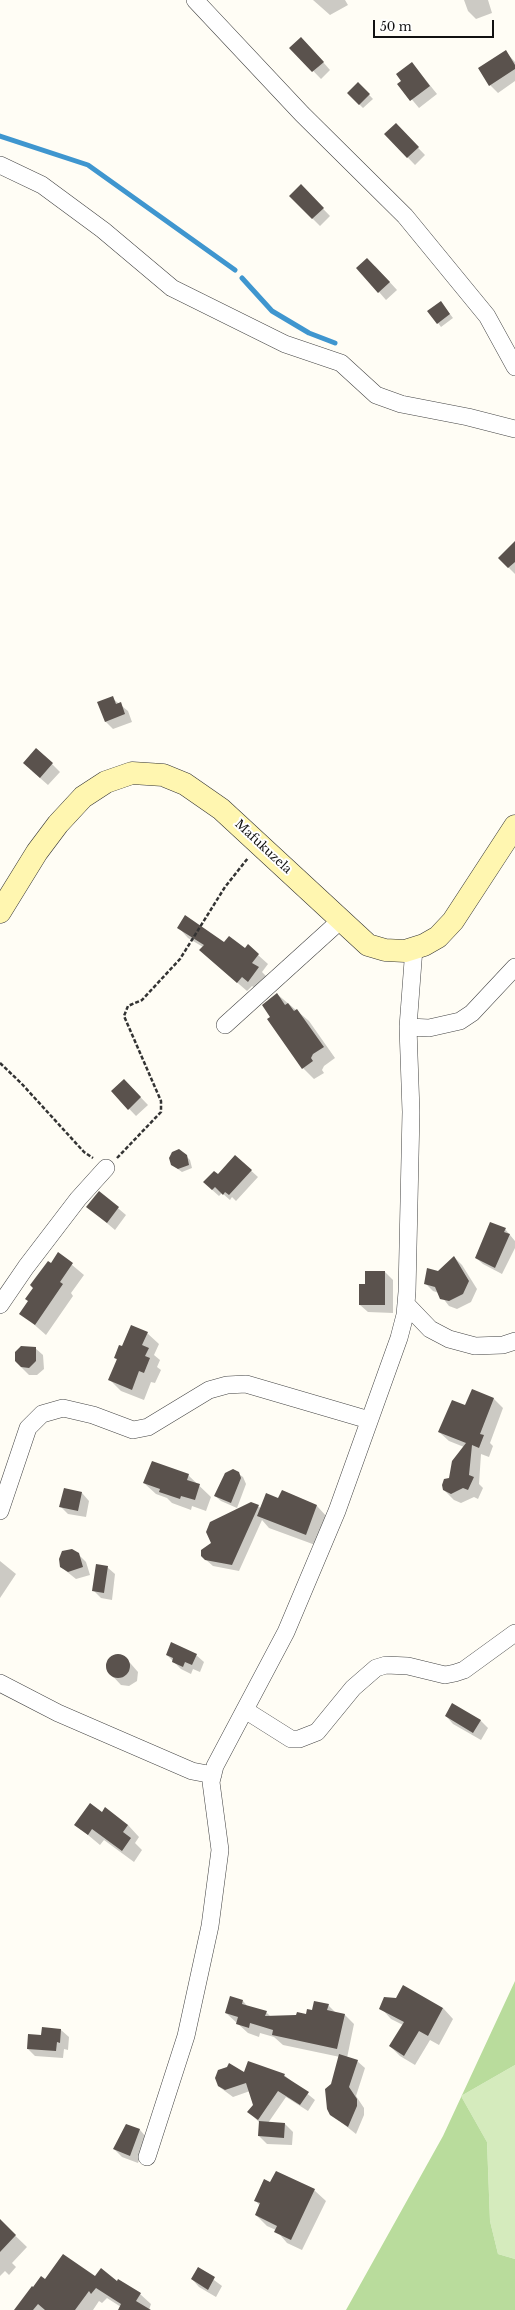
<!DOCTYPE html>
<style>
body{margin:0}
#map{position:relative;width:515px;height:2310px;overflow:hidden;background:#fffdf5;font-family:"Libre Baskerville",serif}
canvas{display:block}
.scale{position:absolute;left:373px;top:20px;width:121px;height:18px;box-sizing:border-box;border:2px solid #111;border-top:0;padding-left:5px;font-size:12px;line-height:14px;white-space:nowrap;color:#111;-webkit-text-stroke:3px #fff;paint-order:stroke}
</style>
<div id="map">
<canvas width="515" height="2310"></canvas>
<div class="scale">50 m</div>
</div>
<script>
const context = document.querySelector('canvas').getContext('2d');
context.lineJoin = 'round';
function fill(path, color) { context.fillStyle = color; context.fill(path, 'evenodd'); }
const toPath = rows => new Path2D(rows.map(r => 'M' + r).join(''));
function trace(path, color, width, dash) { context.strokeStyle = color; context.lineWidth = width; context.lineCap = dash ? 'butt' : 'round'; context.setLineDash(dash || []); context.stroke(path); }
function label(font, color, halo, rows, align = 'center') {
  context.font = font + ' "Libre Baskerville",serif'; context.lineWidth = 4; context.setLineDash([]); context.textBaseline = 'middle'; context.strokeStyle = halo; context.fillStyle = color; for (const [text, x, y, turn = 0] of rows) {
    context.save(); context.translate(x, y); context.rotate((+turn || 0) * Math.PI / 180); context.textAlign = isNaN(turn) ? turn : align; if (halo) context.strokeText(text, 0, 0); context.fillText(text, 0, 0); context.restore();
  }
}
const green = toPath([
 [515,2065,515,2259,498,2254,490,2221,487,2142,461,2096]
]);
const forest = toPath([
 [515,1981,515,2065,461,2096,487,2142,490,2221,498,2254,515,2259,515,2310,346,2310,443,2136]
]);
const shadow = toPath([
 [345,0,348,5,330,15,313,0],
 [464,0,488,0,492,13,476,19,468,11],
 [309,46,330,70,321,79,291,48],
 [505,51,515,62,515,81,498,93,490,85],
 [412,63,437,94,419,108,399,84,403,81],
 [358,83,373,99,363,108,348,93],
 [396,125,425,155,415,165,385,134],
 [301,186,330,216,320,226,290,196],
 [375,266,397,290,386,300,379,292],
 [444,306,453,318,441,327,429,311],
 [515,543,515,574,499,558],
 [112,698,128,711,132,722,113,729,105,721],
 [37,749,60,772,48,785,32,771],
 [179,928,224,944,245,949,248,946,268,964,262,972,268,978,258,990,252,986,247,991,210,959,203,947,188,938],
 [277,994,309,1021,335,1058,324,1066,322,1070,324,1073,314,1079,303,1068,271,1017],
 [124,1080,148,1105,136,1116,112,1091],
 [186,1156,190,1160,192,1168,182,1172,172,1165],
 [235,1156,258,1177,236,1201,232,1197,230,1200,222,1193,219,1196,210,1188],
 [99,1192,126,1215,115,1230,88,1207],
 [505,1229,515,1241,515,1248,502,1274,483,1264,476,1258],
 [59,1254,84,1275,71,1293,73,1296,46,1335,21,1313],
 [454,1257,462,1265,477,1289,471,1302,457,1309,449,1306,439,1293,433,1291,425,1283],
 [366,1272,385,1272,393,1280,393,1313,368,1312,360,1305,366,1285],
 [147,1333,159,1344,154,1355,160,1360,157,1367,161,1370,155,1383,151,1382,144,1400,121,1391,110,1380,117,1360,115,1358,123,1347],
 [35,1348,43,1355,44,1369,37,1375,29,1375,21,1367],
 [494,1399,503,1408,490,1443,493,1446,489,1457,481,1454,479,1484,483,1488,478,1499,474,1497,461,1503,454,1500,444,1490,464,1447,449,1441,439,1432,466,1406],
 [233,1470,243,1477,246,1484,237,1508,221,1501,215,1496,227,1472],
 [188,1475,211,1497,206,1511,192,1506,191,1510,172,1503,167,1498,156,1494,144,1483],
 [282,1491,317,1506,328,1518,318,1546,269,1528,262,1520,239,1571,213,1566,205,1559,212,1543,251,1503,261,1508,279,1499],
 [82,1493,89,1501,86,1517,68,1514,61,1507],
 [78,1554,86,1562,90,1575,76,1579,61,1567],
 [0,1561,16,1574,0,1598],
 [107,1567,115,1574,112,1600,101,1598,93,1590],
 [116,1655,124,1656,138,1672,137,1681,129,1686,121,1685,106,1669,108,1660],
 [167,1655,196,1655,204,1662,200,1672,193,1669,191,1674,181,1669],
 [446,1716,480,1720,488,1728,481,1740,453,1724],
 [102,1813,128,1825,139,1837,135,1843,142,1850,134,1862,104,1840,100,1845,76,1825],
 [243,2001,249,2008,266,2012,271,2017,306,2015,328,2005,336,2013,344,2014,354,2024,347,2058,357,2061,365,2068,356,2096,364,2108,364,2115,356,2134,331,2114,332,2084,340,2057,283,2045,274,2037,260,2033,259,2037,248,2033,226,2013],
 [381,2008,443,2008,453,2019,439,2045,430,2040,415,2065,400,2056,390,2046,403,2025,391,2019],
 [43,2028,61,2030,69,2037,68,2050,64,2049,63,2058,35,2056,28,2049,42,2036],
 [248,2062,284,2075,315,2100,308,2111,286,2097,268,2123,285,2124,293,2132,292,2145,267,2144,259,2136,260,2123,249,2112,254,2105,250,2091,233,2097,218,2086,245,2073],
 [126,2125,140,2130,147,2138,138,2163,122,2157,114,2149],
 [271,2183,314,2190,326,2201,302,2250,287,2243,276,2230,267,2226,256,2215,260,2206,255,2200],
 [0,2221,27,2247,12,2263,16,2267,9,2275,5,2271,0,2276],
 [198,2268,222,2286,216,2297,199,2287,192,2279],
 [95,2277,117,2283,140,2294,151,2304,149,2310,119,2310,121,2307,107,2298,102,2303,99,2301,93,2310,15,2310,45,2280]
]);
const stream = toPath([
 [0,136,88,165,235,270],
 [242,278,272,311,309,333,335,343]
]);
const building = toPath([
 [301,37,324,62,312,72,289,48],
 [506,50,515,65,515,69,489,86,478,68],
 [412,62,430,86,410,101,397,84,401,81,396,74],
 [358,82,370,94,359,105,347,93],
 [396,123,419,147,407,158,384,134],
 [301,184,324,208,312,219,289,196],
 [367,258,390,282,378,293,356,268],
 [441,301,450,314,437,324,427,311],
 [515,541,515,562,508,568,498,558],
 [113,696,116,704,121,702,125,714,105,722,97,702],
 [36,748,53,763,40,778,23,763],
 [185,915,224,942,229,936,245,948,248,944,259,954,252,963,259,967,248,982,242,977,237,983,199,950,204,945,177,928],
 [277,993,285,1005,288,1003,294,1011,297,1009,324,1047,313,1054,311,1058,313,1061,302,1069,267,1019,270,1017,262,1005],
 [124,1079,141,1097,128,1110,111,1091],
 [179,1149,187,1155,189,1165,178,1169,171,1165,169,1158,172,1152],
 [235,1155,252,1170,229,1195,225,1192,223,1195,215,1187,212,1190,203,1182,214,1171,218,1174],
 [99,1191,119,1207,107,1223,86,1207],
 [490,1222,506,1228,504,1232,510,1234,495,1268,475,1258],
 [58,1252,73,1263,60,1282,63,1284,35,1325,19,1314,28,1301,25,1299,33,1288,30,1285,48,1261,51,1263],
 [454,1256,469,1281,463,1294,449,1301,440,1299,435,1287,424,1284,427,1268,438,1271],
 [365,1271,385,1271,385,1305,359,1305,359,1284,365,1284],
 [131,1325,148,1332,142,1345,149,1348,145,1356,150,1358,144,1373,139,1371,132,1390,108,1380,117,1359,114,1358,119,1345,122,1346],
 [21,1346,36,1347,36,1361,29,1368,21,1367,15,1361,15,1352],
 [472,1389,494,1398,480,1434,484,1435,479,1448,472,1445,469,1475,474,1477,468,1490,463,1488,451,1494,443,1490,442,1485,444,1479,449,1478,452,1461,466,1443,438,1432,452,1400,465,1405],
 [152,1461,189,1474,187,1480,200,1484,195,1500,181,1496,180,1499,159,1492,160,1489,143,1483],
 [233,1469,239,1472,241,1478,231,1503,214,1496,225,1473],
 [64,1488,82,1492,78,1511,59,1507],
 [282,1490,317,1505,306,1535,257,1516,266,1493,278,1498],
 [251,1502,259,1505,232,1565,205,1560,201,1556,201,1550,211,1543,206,1532,210,1522],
 [72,1549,79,1553,83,1567,68,1572,60,1567,59,1559,62,1551],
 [96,1564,108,1566,104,1593,92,1591],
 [171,1642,197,1654,192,1665,185,1662,183,1667,172,1662,173,1658,166,1655],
 '106 1666a12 12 0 1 1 24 0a12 12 0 1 1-24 0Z',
 [452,1703,481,1720,473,1733,445,1716],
 [90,1803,102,1812,105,1807,128,1825,123,1832,131,1838,122,1851,92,1829,88,1835,74,1825],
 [403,1985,443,2008,428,2036,419,2031,404,2056,389,2046,404,2022,379,2009,384,1997,396,1998],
 [230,1996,243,2000,242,2004,267,2011,265,2016,296,2015,297,2012,306,2014,307,2009,312,2010,314,2001,329,2004,327,2010,345,2014,337,2049,272,2035,273,2030,250,2023,249,2028,236,2024,238,2017,225,2013],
 [42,2027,61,2029,60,2043,57,2042,56,2051,27,2049,28,2034,41,2035],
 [339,2054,358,2060,349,2087,357,2099,357,2106,348,2127,330,2115,327,2109,325,2089,331,2084],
 [248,2061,285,2074,284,2076,309,2092,300,2105,278,2091,258,2120,247,2112,253,2105,246,2083,225,2090,218,2086,215,2078,218,2070,227,2067,229,2063,244,2072],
 [259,2121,285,2123,284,2138,258,2136],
 [126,2124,140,2129,130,2156,113,2149],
 [276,2171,315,2189,291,2240,274,2232,277,2226,255,2215,260,2203,254,2201,264,2179,270,2182],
 [0,2219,16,2235,0,2252],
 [63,2254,95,2276,101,2268,117,2281,118,2279,141,2293,136,2301,151,2310,118,2310,121,2304,96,2288,91,2294,89,2291,75,2310,45,2310,38,2304,33,2310,14,2310,32,2286,33,2287,41,2276,45,2279],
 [198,2267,215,2277,208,2290,191,2279]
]);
const path = toPath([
 [0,1063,21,1083,84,1152,93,1158],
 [117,1158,161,1112,161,1101,124,1016,128,1006,142,1000,180,959,225,887,248,858]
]);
const minor = toPath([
 [195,0,302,114,405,216,487,316,515,367],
 [0,165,42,185,103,230,172,288,285,344,341,363,376,395,401,404,468,417,515,429],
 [225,1025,342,919],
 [408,1027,429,1028,460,1021,472,1013,515,967],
 [406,1304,430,1329,449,1339,475,1346,503,1345,515,1341],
 [0,1305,26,1267,78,1199,106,1168],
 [0,1511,28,1428,42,1414,63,1408,93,1415,133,1430,148,1427,209,1390,227,1385,246,1384,369,1420],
 [0,1683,58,1713,192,1771,213,1775],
 [245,1710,291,1739,299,1739,317,1732,353,1688,376,1668,386,1665,408,1666,445,1675,455,1673,464,1670,515,1633],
 [147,2157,186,2036,210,1926,220,1850,211,1782,215,1766,286,1632,337,1511,399,1338,405,1315,407,1292,411,1112,408,1027,414,948]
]);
const secondary = toPath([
 [0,912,37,852,58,824,83,797,106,782,132,773,163,775,185,784,221,809,368,945,385,950,405,951,424,945,438,937,453,921,515,826]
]);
const streetNames = [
 ["Mafukuzela",263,847,43]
];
fill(green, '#d5ebbd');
fill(forest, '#b9dc9c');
fill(shadow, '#0003');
trace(stream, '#3f96cf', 5);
fill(building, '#5a524d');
trace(minor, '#444', 18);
trace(secondary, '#333', 23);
trace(path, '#333', 2.5, [4, 2]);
trace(minor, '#fff', 17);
trace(secondary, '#fff6b0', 22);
label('12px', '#111', '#fff', streetNames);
</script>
